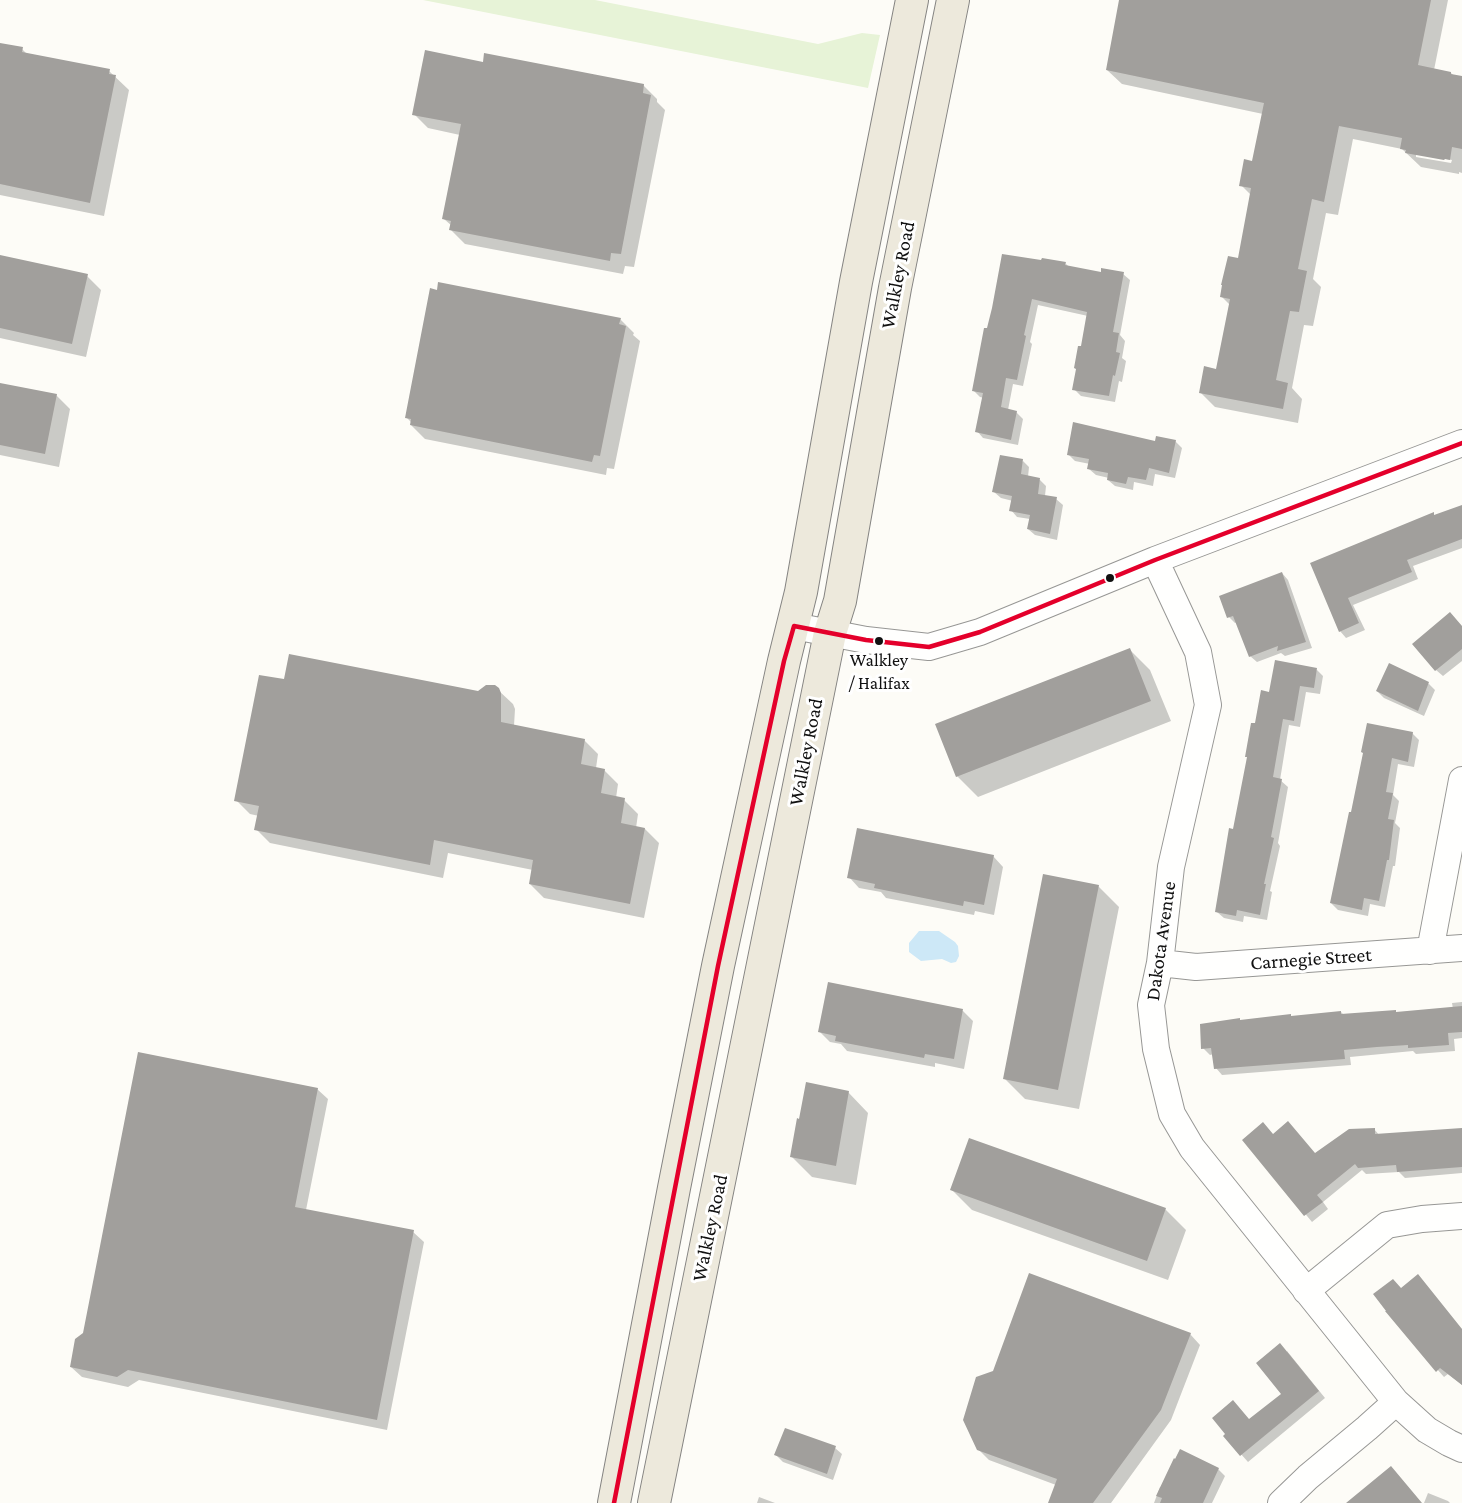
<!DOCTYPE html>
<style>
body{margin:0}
canvas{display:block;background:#fdfcf7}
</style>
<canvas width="1462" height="1503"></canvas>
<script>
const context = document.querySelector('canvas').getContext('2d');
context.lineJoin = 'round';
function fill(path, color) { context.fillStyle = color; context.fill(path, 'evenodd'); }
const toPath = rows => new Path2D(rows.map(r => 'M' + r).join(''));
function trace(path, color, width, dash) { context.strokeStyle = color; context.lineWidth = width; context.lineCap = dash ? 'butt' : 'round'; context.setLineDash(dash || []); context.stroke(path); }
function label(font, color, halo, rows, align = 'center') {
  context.font = font + ' "Crimson Pro",serif'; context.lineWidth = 6; context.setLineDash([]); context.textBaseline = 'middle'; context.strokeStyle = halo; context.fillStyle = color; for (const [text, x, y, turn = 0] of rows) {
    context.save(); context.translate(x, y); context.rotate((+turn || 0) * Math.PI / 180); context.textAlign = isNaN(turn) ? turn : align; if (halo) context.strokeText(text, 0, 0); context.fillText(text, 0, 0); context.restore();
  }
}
const green = toPath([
 [423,0,595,0,818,44,862,33,880,35,868,88]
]);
const water = toPath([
 [919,931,939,931,955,942,958,946,959,956,956,962,951,963,942,959,921,961,909,952,909,943]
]);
const shadow = toPath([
 [1121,0,1448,0,1434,70,1451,73,1454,76,1462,78,1462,173,1459,172,1459,174,1421,167,1402,149,1353,139,1338,215,1326,213,1313,279,1321,287,1313,326,1304,325,1292,388,1302,399,1298,423,1215,407,1201,393,1217,370,1230,305,1222,297,1239,259,1251,195,1241,185,1253,163,1263,114,1122,84,1107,70],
 [1416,154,1452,160,1451,163,1416,157],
 [0,44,22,49,27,54,109,71,129,90,104,216,0,195],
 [484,63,643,85,657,99,657,102,665,110,634,267,625,266,623,274,465,244,451,230,452,226,444,219,460,135,428,128,414,114],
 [0,256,87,276,101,290,86,357,0,338],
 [1065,263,1069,267,1102,274,1123,274,1130,280,1120,335,1125,341,1122,358,1126,361,1122,382,1119,381,1115,402,1081,396,1074,389,1088,316,1038,305,1030,342,1032,344,1023,386,1013,384,1008,410,1016,412,1023,419,1018,445,983,438,977,431,984,398,980,397,973,390,986,330],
 [438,291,620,319,634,333,633,335,640,341,614,469,607,468,606,475,425,439,411,425,412,423,406,417],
 [0,384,56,395,70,409,59,467,0,455],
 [1175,441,1182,448,1175,478,1155,474,1153,486,1134,482,1133,490,1115,486,1108,480,1109,478,1096,475,1089,469,1090,464,1075,461,1068,454,1156,442],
 [1023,461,1029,467,1028,477,1040,480,1046,486,1045,496,1056,499,1063,505,1057,540,1035,535,1028,529,1030,519,1017,517,1011,510,1013,501,1001,498,994,492],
 [1462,507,1462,548,1413,566,1418,579,1353,605,1365,630,1346,638,1340,631,1312,564,1433,514,1435,516],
 [1282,573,1288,580,1312,648,1285,656,1281,653,1257,662,1250,656,1237,622,1235,623,1229,617],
 [1462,627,1462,661,1443,676,1436,670],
 [1129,649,1150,670,1171,721,978,797,957,776],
 [1390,665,1429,684,1435,690,1424,716,1384,698,1377,691],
 [1317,670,1323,676,1320,694,1306,692,1300,727,1289,725,1280,780,1288,787,1278,843,1280,846,1270,891,1272,892,1267,920,1244,916,1243,922,1224,918,1217,912,1256,725,1271,694],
 [285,681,478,693,498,690,513,704,515,709,514,726,584,740,598,754,596,768,604,770,618,784,616,798,624,800,638,814,636,828,645,829,659,843,644,918,544,898,530,884,533,870,448,853,443,878,270,843,256,829,259,816,250,814,236,800],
 [1412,733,1419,740,1414,767,1398,764,1393,795,1399,801,1395,823,1400,828,1395,866,1393,866,1385,907,1370,904,1368,916,1338,910,1331,903,1352,814,1364,753],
 [993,856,1003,867,994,915,975,911,974,915,886,898,881,892,859,888,849,877],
 [1098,886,1119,907,1079,1109,1025,1099,1004,1078],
 [1462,1002,1462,1038,1454,1039,1455,1051,1416,1054,1413,1051,1350,1057,1351,1065,1222,1075,1216,1068,1214,1054,1210,1055,1203,1048,1242,1022,1341,1012,1344,1015,1396,1012,1397,1013,1453,1009,1452,1003],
 [963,1011,973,1021,964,1069,935,1063,935,1067,847,1051,841,1044,830,1042,820,1032],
 [317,1089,328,1099,306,1210,413,1232,424,1242,387,1430,139,1380,128,1387,82,1377,71,1367],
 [848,1092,868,1113,856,1185,812,1177,791,1156],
 [1374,1129,1380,1136,1462,1129,1462,1173,1405,1178,1399,1172,1366,1174,1362,1170,1323,1202,1328,1209,1312,1222,1244,1140,1273,1136,1315,1155],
 [952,1190,1165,1209,1186,1230,1168,1280,972,1210],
 [1387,1312,1462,1329,1462,1385,1448,1374,1444,1377],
 [1190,1334,1200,1345,1171,1420,1111,1503,1050,1503,1056,1485,989,1460,978,1449,994,1372],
 [1287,1351,1325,1398,1248,1462,1225,1436,1250,1421,1283,1394],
 [835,1448,842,1454,833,1480,783,1462,776,1455],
 [1218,1469,1225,1476,1212,1503,1154,1503,1160,1487],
 [1428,1493,1448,1501,1450,1503,1424,1503],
 [759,1497,775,1503,757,1503]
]);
const building = toPath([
 [1119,0,1431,0,1418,65,1451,72,1451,74,1462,76,1462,149,1452,147,1450,160,1445,159,1444,160,1405,153,1406,150,1400,149,1402,138,1339,126,1324,202,1312,199,1298,269,1307,271,1299,312,1290,311,1276,380,1288,383,1283,409,1199,393,1204,366,1216,369,1230,299,1220,297,1222,285,1221,285,1228,256,1238,258,1251,188,1239,186,1244,159,1252,161,1264,103,1106,70],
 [0,43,23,47,22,52,110,69,109,74,116,75,90,203,0,184],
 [425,50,483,62,484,53,644,84,643,93,651,95,621,254,611,253,610,261,449,230,451,221,442,219,461,124,412,115],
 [1002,254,1041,260,1042,258,1066,262,1065,265,1101,272,1101,268,1124,272,1113,332,1119,333,1116,352,1120,353,1115,376,1113,375,1109,396,1072,390,1076,369,1074,368,1078,346,1081,346,1087,312,1032,299,1024,335,1026,336,1017,380,1006,378,1001,407,1017,411,1011,440,975,432,983,393,972,391,984,328,987,328,992,308],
 [0,255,88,274,72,344,0,328],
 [438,282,621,318,619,324,626,326,600,456,594,455,592,462,410,425,411,419,405,418,430,288,437,290],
 [0,383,57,394,45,454,0,445],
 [1073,422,1155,441,1156,436,1176,440,1169,473,1149,468,1146,480,1128,477,1126,484,1107,480,1108,473,1087,469,1089,459,1067,455],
 [1000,455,1023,459,1021,474,1040,478,1038,494,1057,497,1050,534,1027,529,1030,515,1009,511,1012,496,992,492],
 [1462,505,1462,539,1407,560,1412,572,1348,598,1359,623,1339,632,1310,563,1434,512,1434,515],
 [1282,572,1306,642,1277,651,1278,646,1249,657,1233,616,1227,618,1219,596],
 [1450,612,1462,626,1462,649,1435,671,1412,644],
 [1130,648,1151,701,956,777,935,724],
 [289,654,478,691,486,685,495,685,499,688,501,693,501,722,585,739,581,764,605,769,601,793,625,798,621,823,645,828,630,904,529,884,533,860,434,840,430,865,254,830,259,806,234,801,259,675,284,679],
 [1275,660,1317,668,1314,688,1300,686,1294,721,1283,719,1273,777,1282,779,1271,837,1274,838,1264,884,1266,884,1260,915,1237,910,1236,916,1215,912,1229,828,1233,829,1247,757,1245,757,1251,723,1255,723,1261,690,1269,692],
 [1389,663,1429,682,1418,711,1376,691],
 [1367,723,1413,732,1408,762,1392,758,1386,792,1393,793,1388,819,1394,820,1389,860,1387,860,1379,901,1364,898,1362,910,1330,903,1349,812,1351,812,1363,753,1361,752],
 [857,828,994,855,984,905,964,901,963,906,874,888,875,884,847,878],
 [1043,874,1099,885,1058,1090,1003,1079],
 [828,982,963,1009,954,1059,925,1054,924,1058,835,1041,836,1036,818,1032],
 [1462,1006,1462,1032,1448,1033,1449,1045,1408,1048,1408,1045,1377,1047,1344,1050,1345,1059,1214,1069,1211,1048,1201,1049,1200,1024,1240,1018,1240,1020,1291,1014,1291,1016,1341,1011,1341,1014,1396,1010,1396,1012],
 [138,1052,318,1088,295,1207,414,1230,377,1420,128,1370,117,1377,70,1367,75,1339,83,1333],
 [806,1082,849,1091,836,1166,790,1157,797,1118,799,1119],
 [1288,1121,1315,1153,1349,1129,1375,1128,1375,1134,1462,1128,1462,1167,1397,1172,1396,1165,1358,1168,1355,1164,1317,1195,1323,1202,1304,1216,1242,1140,1263,1122,1273,1134],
 [969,1138,1166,1208,1147,1261,950,1190],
 [1029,1273,1191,1333,1161,1410,1093,1503,1048,1503,1057,1479,977,1450,963,1420,976,1377,993,1371],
 [1418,1274,1462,1329,1462,1385,1440,1368,1436,1372,1385,1311,1386,1311,1373,1294,1393,1279,1401,1288],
 [1280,1343,1319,1391,1240,1456,1223,1436,1225,1434,1212,1418,1233,1400,1249,1419,1281,1394,1256,1363],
 [785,1428,836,1446,827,1474,774,1455],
 [1180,1449,1219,1468,1203,1503,1160,1503,1162,1498,1156,1496,1174,1458,1175,1459],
 [1391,1466,1422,1503,1346,1503]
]);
const minor = toPath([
 [1155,560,1198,652,1208,705,1171,867,1160,963,1151,1005,1156,1049,1172,1114,1192,1148,1396,1402,1427,1430,1449,1443,1462,1449],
 [794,626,866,640,929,647,980,632,1155,560,1462,443],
 [1430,951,1462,780],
 [1160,963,1196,967,1462,948],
 [1306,1291,1387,1225,1422,1219,1462,1216],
 [1281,1503,1308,1477,1367,1428,1396,1402]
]);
const major = toPath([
 [614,1503,674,1188,718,966,784,661,801,592,856,282,912,0],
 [654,1503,830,633,840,601,895,288,953,0]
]);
const bus1 = toPath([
 [614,1503,718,966,784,661,794,626,866,640,929,647,980,632,1155,560,1462,443]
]);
const markers = [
 [1110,578,5,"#111"],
 [879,641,5,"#111"]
];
const busNames = [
 ["Walkley",879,660],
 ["/ Halifax",879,683]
];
const streetNames = [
 ["Walkley Road",898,275,-79],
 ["Walkley Road",806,752,-79],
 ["Dakota Avenue",1161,941,-82],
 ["Carnegie Street",1311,959,-4],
 ["Walkley Road",710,1228,-78]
];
fill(green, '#e7f3d7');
fill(water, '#cde8f7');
fill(shadow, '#0003');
fill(building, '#a19f9c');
trace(minor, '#979795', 28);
trace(major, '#858482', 34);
trace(minor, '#fffffe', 26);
trace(major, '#ede9dc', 32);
trace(bus1, '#e4002b', 4.5);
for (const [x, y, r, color] of markers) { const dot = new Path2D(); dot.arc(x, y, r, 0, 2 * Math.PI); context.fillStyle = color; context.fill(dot); trace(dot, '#fff', 2); }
label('18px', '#111', '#fff', busNames);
label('20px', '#111', '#fff', streetNames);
</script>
